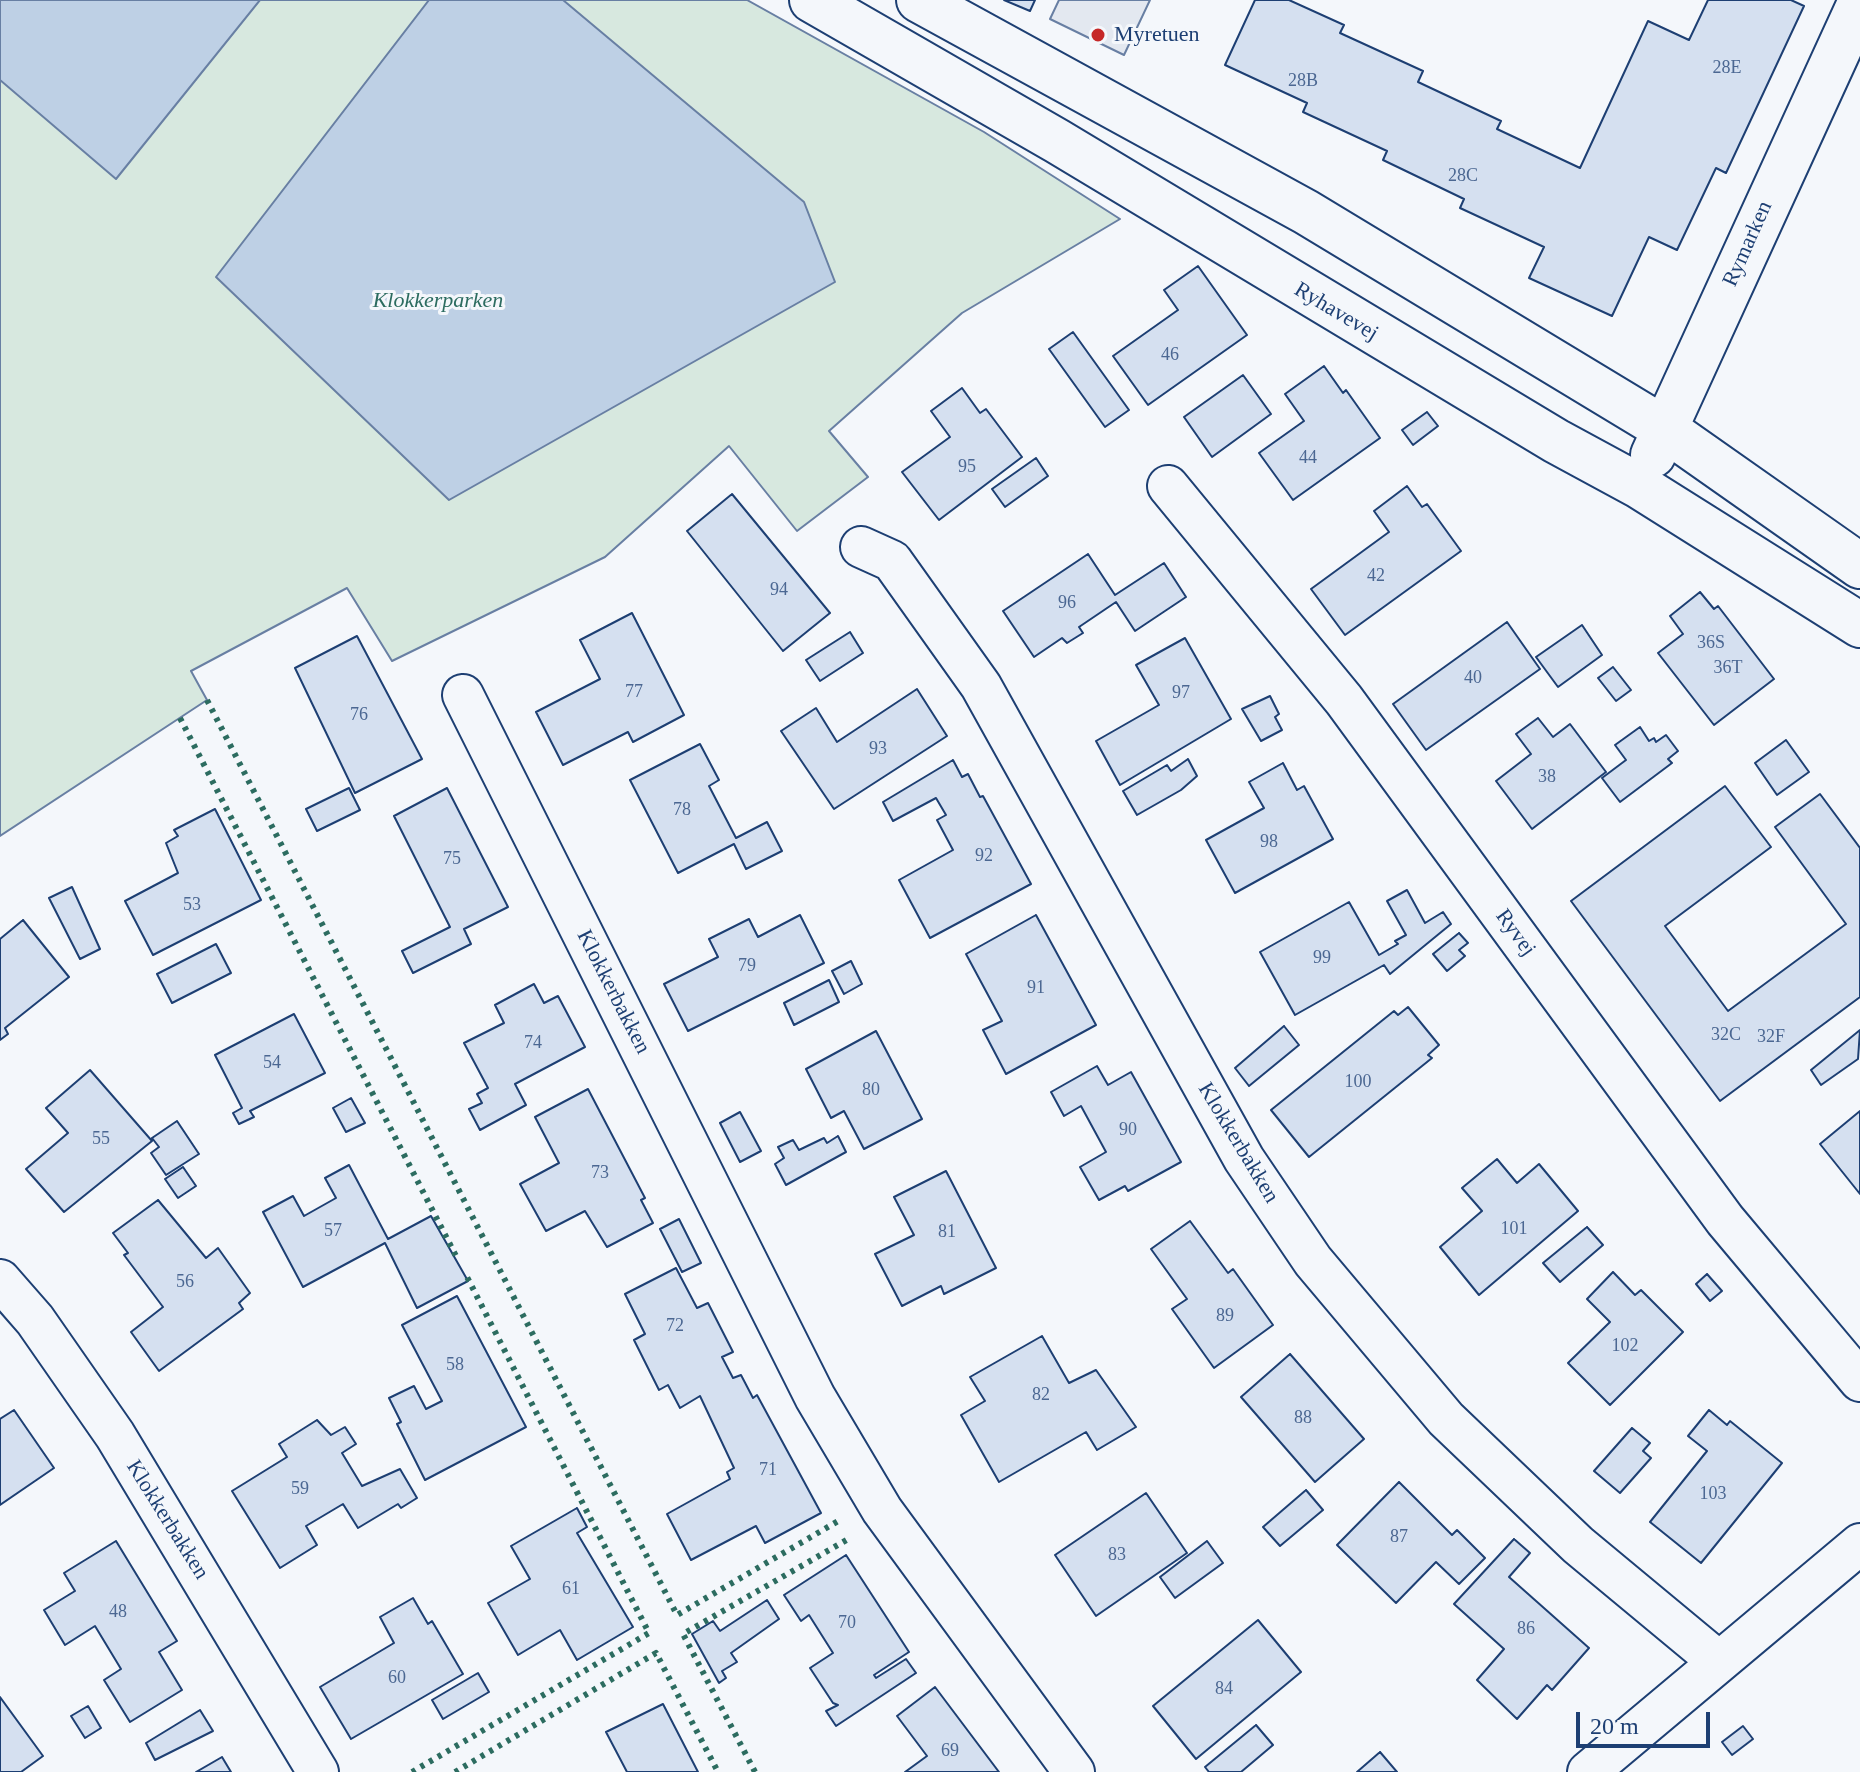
<!DOCTYPE html>
<style>
body{margin:0}
#map{position:relative;width:1860px;height:1772px;overflow:hidden;background:#f4f7fb;font-family:Georgia,serif}
canvas{display:block}
.scale{position:absolute;left:1576px;top:1712px;width:134px;height:36px;box-sizing:border-box;border:4px solid #1d3f73;border-top:0;padding-left:10px;font-size:24px;line-height:28px;white-space:nowrap;color:#1d3f73;-webkit-text-stroke:6px #f4f7fb;paint-order:stroke}
</style>
<div id="map">
<canvas width="1860" height="1772"></canvas>
<div class="scale">20 m</div>
</div>
<script>
const context = document.querySelector('canvas').getContext('2d');
context.lineJoin = 'round';
function fill(path, color) { context.fillStyle = color; context.fill(path, 'evenodd'); }
const toPath = rows => new Path2D(rows.map(r => 'M' + r).join(''));
function trace(path, color, width, dash) { context.strokeStyle = color; context.lineWidth = width; context.lineCap = dash ? 'butt' : 'round'; context.setLineDash(dash || []); context.stroke(path); }
function label(font, color, halo, rows, align = 'center') {
  context.font = font + ' Georgia,serif'; context.lineWidth = 6; context.setLineDash([]); context.textBaseline = 'middle'; context.strokeStyle = halo; context.fillStyle = color; for (const [text, x, y, turn = 0] of rows) {
    context.save(); context.translate(x, y); context.rotate((+turn || 0) * Math.PI / 180); context.textAlign = isNaN(turn) ? turn : align; if (halo) context.strokeText(text, 0, 0); context.fillText(text, 0, 0); context.restore();
  }
}
const green = toPath([
 [0,0,747,0,984,132,1120,219,962,313,829,431,868,477,797,531,729,446,605,557,392,661,347,588,191,671,207,700,0,836,0,0]
]);
const parking = toPath([
 [1059,0,1150,0,1124,55,1050,19,1059,0]
]);
const water = toPath([
 [0,0,260,0,116,179,0,80,0,0],
 [429,0,563,0,804,202,835,282,449,500,216,277,429,0]
]);
const building = toPath([
 [1004,0,1035,0,1030,11,1004,0],
 [1255,0,1289,0,1344,25,1340,33,1423,71,1418,82,1501,121,1497,129,1580,168,1648,21,1689,40,1708,0,1791,0,1804,6,1726,173,1716,168,1677,250,1649,237,1612,316,1529,278,1544,247,1460,208,1464,199,1383,160,1387,151,1303,112,1307,103,1225,65,1255,0],
 [1198,266,1247,335,1148,405,1113,356,1178,310,1164,290,1198,266],
 [1073,332,1129,410,1105,427,1049,349,1073,332],
 [1324,366,1343,393,1346,390,1380,438,1293,500,1259,453,1304,421,1285,394,1324,366],
 [1243,375,1271,414,1212,457,1184,417,1243,375],
 [962,388,980,413,986,409,1022,457,939,520,902,472,950,437,931,411,962,388],
 [1427,412,1438,426,1413,445,1402,430,1427,412],
 [1036,458,1048,476,1005,507,992,489,1036,458],
 [1407,486,1422,507,1427,504,1461,551,1345,635,1311,589,1389,532,1374,511,1407,486],
 [732,494,830,613,783,651,687,531,732,494],
 [1088,554,1115,595,1164,563,1186,597,1135,631,1116,602,1079,627,1083,633,1067,643,1062,638,1034,657,1003,611,1088,554],
 [1700,592,1714,609,1718,606,1774,679,1714,725,1658,653,1683,634,1670,616,1700,592],
 [632,613,684,715,633,742,628,732,563,765,536,712,600,679,580,640,632,613],
 [1507,622,1540,669,1426,750,1393,704,1507,622],
 [1582,625,1602,655,1558,687,1536,657,1582,625],
 [850,632,863,653,820,681,806,660,850,632],
 [357,636,422,759,355,793,295,668,357,636],
 [1185,638,1231,719,1120,785,1096,741,1159,705,1136,665,1185,638],
 [1613,667,1631,690,1616,701,1598,678,1613,667],
 [917,689,947,736,834,809,781,731,816,708,837,742,917,689],
 [1270,696,1279,714,1275,717,1282,730,1261,741,1242,709,1270,696],
 [1538,718,1553,737,1570,724,1606,772,1532,829,1496,781,1531,754,1516,734,1538,718],
 [1640,727,1649,741,1654,738,1656,742,1666,735,1678,751,1668,759,1672,763,1620,802,1602,778,1626,760,1615,745,1640,727],
 [1786,740,1809,772,1777,795,1755,763,1786,740],
 [700,744,719,780,709,786,736,838,767,822,782,851,746,869,734,844,678,873,630,780,700,744],
 [1188,759,1197,776,1181,790,1137,815,1123,791,1167,765,1171,771,1188,759],
 [953,760,962,777,968,774,980,797,983,796,1031,884,930,938,899,880,953,850,937,820,946,815,936,798,893,821,883,802,953,760],
 [1283,763,1297,790,1304,786,1333,839,1235,893,1206,840,1264,808,1249,782,1283,763],
 [1725,786,1771,847,1665,926,1728,1011,1846,924,1775,827,1820,794,1860,848,1860,997,1720,1101,1571,901,1725,786],
 [349,788,360,810,317,831,306,809,349,788],
 [447,788,508,907,464,929,471,944,413,973,402,951,450,927,394,816,447,788],
 [215,809,261,900,153,955,125,901,178,873,166,843,178,836,174,830,215,809],
 [72,887,100,949,80,959,49,898,72,887],
 [1407,890,1425,923,1443,912,1451,924,1390,974,1384,965,1295,1015,1260,952,1349,902,1379,955,1398,944,1395,941,1406,935,1387,901,1407,890],
 [800,915,824,963,688,1031,664,984,718,957,709,939,749,919,758,937,800,915],
 [1036,915,1096,1025,1006,1074,983,1030,1002,1021,966,954,1036,915],
 [23,920,69,977,5,1028,8,1034,0,1040,0,939,23,920],
 [1459,933,1468,943,1459,950,1465,956,1447,971,1433,954,1459,933],
 [216,944,231,973,172,1003,157,974,216,944],
 [851,961,862,984,844,994,832,971,851,961],
 [829,980,839,1002,794,1025,784,1003,829,980],
 [534,984,544,1003,558,996,585,1047,515,1084,526,1105,480,1130,469,1109,482,1103,477,1094,488,1088,464,1043,504,1023,495,1005,534,984],
 [1408,1007,1439,1045,1428,1055,1432,1058,1309,1157,1271,1110,1394,1011,1398,1015,1408,1007],
 [294,1014,325,1073,250,1111,254,1117,239,1124,233,1113,242,1108,215,1055,294,1014],
 [1284,1026,1299,1045,1249,1086,1235,1068,1284,1026],
 [1860,1030,1858,1059,1821,1085,1811,1070,1860,1030],
 [876,1031,922,1119,864,1149,844,1111,831,1118,806,1069,876,1031],
 [1097,1066,1108,1085,1131,1072,1181,1162,1128,1191,1125,1186,1099,1200,1080,1167,1106,1152,1081,1106,1064,1116,1051,1092,1097,1066],
 [90,1070,152,1141,64,1212,26,1169,68,1133,46,1108,90,1070],
 [588,1089,645,1198,641,1200,653,1223,607,1247,585,1211,546,1231,520,1184,559,1163,535,1117,588,1089],
 [351,1098,365,1123,346,1132,333,1108,351,1098],
 [1860,1111,1860,1194,1820,1144,1860,1111],
 [740,1112,761,1151,740,1162,720,1123,740,1112],
 [177,1121,199,1154,166,1175,151,1153,159,1147,152,1138,177,1121],
 [838,1136,846,1152,786,1185,775,1164,784,1158,778,1147,793,1140,799,1150,824,1138,827,1143,838,1136],
 [1497,1159,1517,1183,1539,1164,1578,1211,1479,1295,1440,1247,1482,1211,1462,1188,1497,1159],
 [349,1165,388,1239,431,1216,468,1281,417,1308,385,1243,303,1287,263,1212,293,1196,304,1216,336,1198,325,1178,349,1165],
 [183,1167,196,1186,178,1198,165,1179,183,1167],
 [946,1171,996,1268,944,1294,941,1286,902,1306,875,1254,914,1235,894,1197,946,1171],
 [158,1200,206,1258,218,1248,250,1293,239,1303,243,1309,159,1371,131,1332,163,1307,124,1255,128,1253,113,1233,158,1200],
 [679,1219,701,1263,682,1272,660,1229,679,1219],
 [1190,1221,1228,1273,1233,1269,1273,1325,1214,1368,1172,1309,1187,1299,1151,1249,1190,1221],
 [1587,1227,1603,1245,1560,1282,1543,1263,1587,1227],
 [676,1268,697,1308,708,1303,733,1352,722,1357,733,1378,741,1375,753,1398,757,1395,821,1513,765,1543,756,1526,691,1560,667,1514,730,1479,727,1472,734,1468,700,1396,680,1408,668,1385,659,1390,634,1340,645,1334,625,1294,676,1268],
 [1613,1272,1635,1295,1641,1290,1683,1332,1610,1405,1568,1363,1610,1322,1587,1299,1613,1272],
 [1707,1274,1722,1291,1710,1301,1696,1284,1707,1274],
 [457,1296,526,1427,425,1480,397,1424,401,1422,389,1398,414,1386,426,1409,442,1401,402,1325,457,1296],
 [1042,1336,1069,1383,1096,1370,1136,1427,1097,1450,1086,1432,999,1482,961,1415,985,1401,970,1377,1042,1336],
 [1290,1354,1364,1439,1315,1482,1241,1397,1290,1354],
 [14,1410,54,1468,0,1505,0,1419,14,1410],
 [1709,1410,1727,1425,1730,1421,1782,1463,1701,1563,1650,1522,1707,1451,1688,1436,1709,1410],
 [317,1420,331,1435,345,1427,356,1444,342,1453,362,1486,400,1469,417,1498,401,1508,398,1504,358,1528,343,1504,306,1526,317,1545,280,1568,232,1491,287,1457,279,1444,317,1420],
 [1632,1428,1650,1443,1643,1451,1651,1458,1620,1493,1594,1471,1632,1428],
 [1399,1482,1452,1535,1457,1530,1485,1558,1459,1584,1436,1562,1396,1603,1337,1545,1399,1482],
 [1306,1490,1323,1510,1280,1546,1263,1527,1306,1490],
 [1146,1493,1187,1553,1096,1616,1055,1555,1146,1493],
 [577,1508,587,1527,577,1533,633,1627,577,1660,560,1630,518,1655,488,1603,530,1579,511,1546,577,1508],
 [1514,1539,1530,1553,1509,1577,1589,1648,1552,1690,1547,1685,1517,1719,1477,1680,1504,1649,1454,1604,1514,1539],
 [116,1541,177,1641,159,1652,182,1690,130,1722,104,1680,121,1669,95,1626,65,1645,44,1610,75,1591,64,1573,116,1541],
 [1207,1541,1223,1563,1175,1598,1160,1577,1207,1541],
 [846,1555,909,1652,874,1675,876,1678,906,1659,916,1673,836,1726,826,1711,838,1705,833,1703,810,1668,833,1653,809,1615,801,1621,784,1595,846,1555],
 [413,1598,428,1624,432,1621,463,1674,351,1739,320,1687,394,1643,380,1617,413,1598],
 [767,1600,779,1619,731,1653,737,1662,722,1671,726,1678,719,1683,692,1634,713,1621,720,1631,767,1600],
 [1258,1620,1301,1672,1196,1759,1153,1706,1258,1620],
 [478,1673,489,1692,443,1719,432,1700,478,1673],
 [935,1687,999,1772,905,1772,927,1756,897,1716,935,1687],
 [0,1697,43,1756,21,1772,0,1772,0,1697],
 [663,1704,698,1772,627,1772,606,1732,663,1704],
 [88,1706,101,1728,85,1738,71,1716,88,1706],
 [200,1710,213,1731,155,1760,146,1743,200,1710],
 [1256,1725,1273,1745,1241,1772,1209,1772,1205,1767,1256,1725],
 [1743,1726,1753,1739,1732,1755,1722,1742,1743,1726],
 [1380,1752,1397,1772,1357,1772,1380,1752],
 [222,1757,231,1772,196,1772,222,1757]
]);
const street = toPath([
 [1168,486,1344,700,1725,1220,1860,1381],
 [861,547,892,561,981,686,1244,1159,1313,1261,1446,1419,1578,1545,1719,1662],
 [463,695,815,1397,882,1510,1074,1772],
 [0,1280,35,1320,115,1435,318,1772],
 [1588,1772,1860,1544]
]);
const secondary = toPath([
 [812,0,1057,141,1556,441,1639,486,1860,625],
 [919,0,1306,212,1665,429,1860,566],
 [1653,455,1860,3]
]);
const hedge = toPath([
 [207,700,677,1615,840,1520],
 [180,718,457,1258],
 [412,1772,649,1633,466,1275],
 [455,1772,656,1653,718,1772],
 [755,1772,683,1634,850,1538]
]);
const markers = [
 [1098,35,8,"#c62828"]
];
const numberNames = [
 ["28E",1727,68],
 ["28B",1303,81],
 ["28C",1463,176],
 ["46",1170,355],
 ["44",1308,458],
 ["95",967,467],
 ["42",1376,576],
 ["94",779,590],
 ["96",1067,603],
 ["36S",1711,643],
 ["36T",1728,668],
 ["40",1473,678],
 ["77",634,692],
 ["97",1181,693],
 ["76",359,715],
 ["93",878,749],
 ["38",1547,777],
 ["78",682,810],
 ["98",1269,842],
 ["92",984,856],
 ["75",452,859],
 ["53",192,905],
 ["99",1322,958],
 ["79",747,966],
 ["91",1036,988],
 ["32C",1726,1035],
 ["32F",1771,1037],
 ["74",533,1043],
 ["54",272,1063],
 ["100",1358,1082],
 ["80",871,1090],
 ["90",1128,1130],
 ["55",101,1139],
 ["73",600,1173],
 ["101",1514,1229],
 ["57",333,1231],
 ["81",947,1232],
 ["56",185,1282],
 ["89",1225,1316],
 ["72",675,1326],
 ["102",1625,1346],
 ["58",455,1365],
 ["82",1041,1395],
 ["88",1303,1418],
 ["71",768,1470],
 ["59",300,1489],
 ["103",1713,1494],
 ["87",1399,1537],
 ["83",1117,1555],
 ["61",571,1589],
 ["48",118,1612],
 ["70",847,1623],
 ["86",1526,1629],
 ["60",397,1678],
 ["84",1224,1689],
 ["69",950,1751]
];
const poiNames = [
 ["Myretuen",1114,35]
];
const streetNames = [
 ["Rymarken",1748,244,-66],
 ["Ryhavevej",1336,312,31],
 ["Ryvej",1515,933,54],
 ["Klokkerbakken",613,992,63],
 ["Klokkerbakken",1238,1143,59],
 ["Klokkerbakken",167,1520,58]
];
const parkNames = [
 ["Klokkerparken",438,301]
];
fill(green, '#d7e8df');
trace(green, '#687fa3', 2);
fill(parking, '#e3e8f0');
trace(parking, '#687fa3', 2);
fill(water, '#bed0e5');
trace(water, '#687fa3', 2);
fill(building, '#d5e0f0');
trace(building, '#1d3f73', 2);
trace(street, '#1d3f73', 44);
trace(secondary, '#1d3f73', 48);
trace(street, '#f4f7fb', 40);
trace(secondary, '#f4f7fb', 44);
trace(hedge, '#2c6c60', 6, [4, 6]);
for (const [x, y, r, color] of markers) { const dot = new Path2D(); dot.arc(x, y, r, 0, 2 * Math.PI); context.fillStyle = color; context.fill(dot); trace(dot, '#f4f7fb', 3); }
label('18px', '#4b6792', null, numberNames);
label('22px', '#1d3f73', '#f4f7fb', poiNames, 'left');
label('22px', '#1d3f73', '#f4f7fb', streetNames);
label('italic 22px', '#2c6c60', '#f4f7fb', parkNames);
</script>
